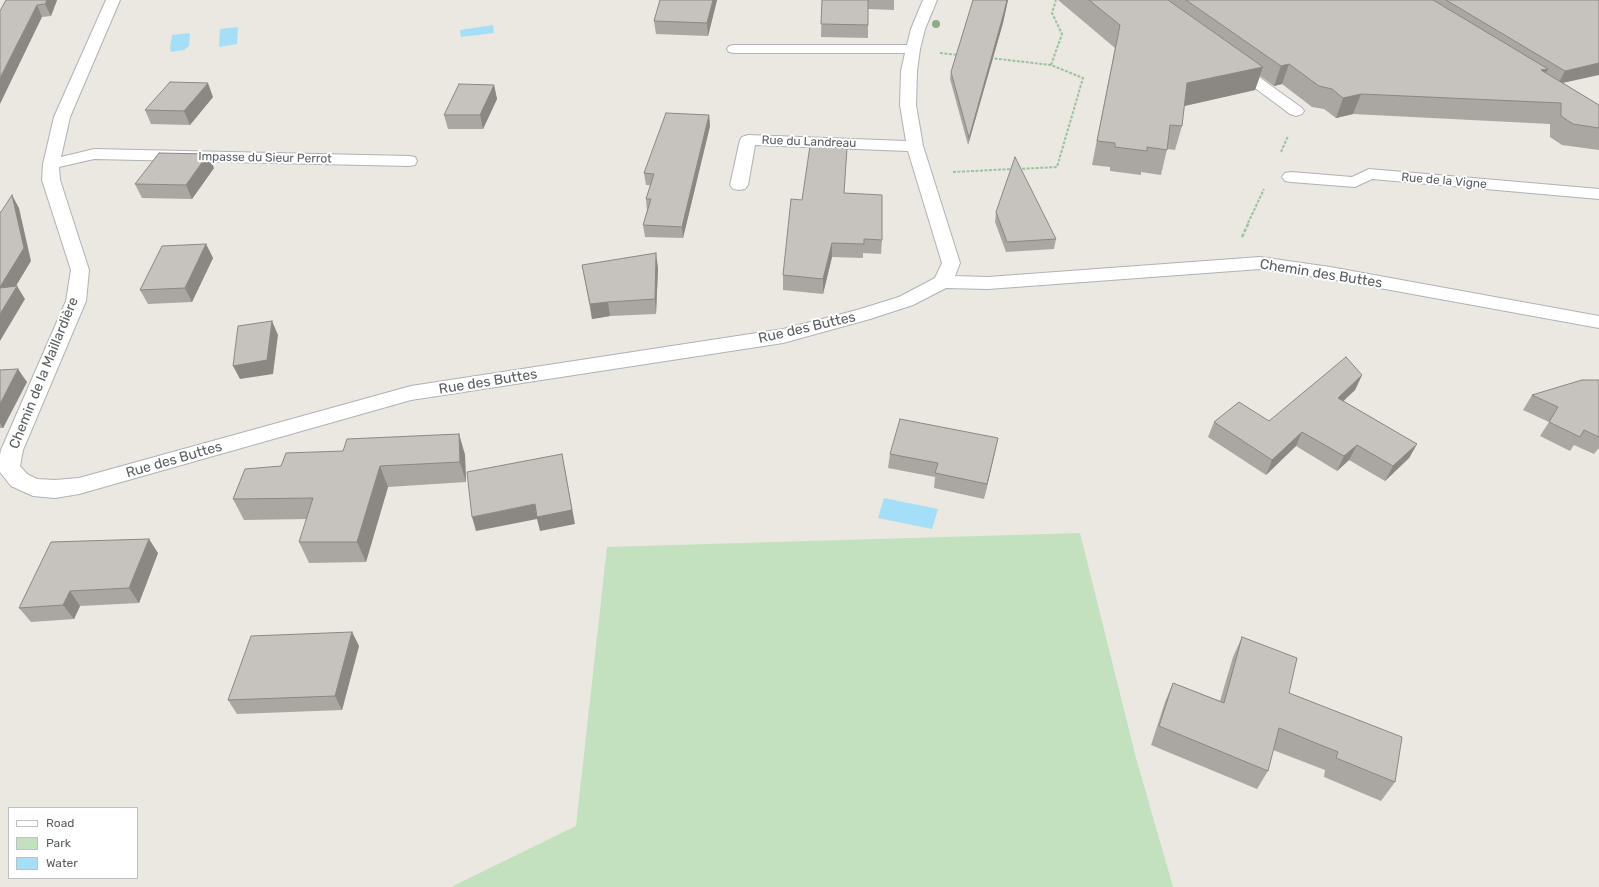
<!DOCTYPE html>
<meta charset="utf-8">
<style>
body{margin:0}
#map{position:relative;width:1599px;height:887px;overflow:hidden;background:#ebe7e1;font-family:Rubik,sans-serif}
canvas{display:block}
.legend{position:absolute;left:8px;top:807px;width:130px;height:72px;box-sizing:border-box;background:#fff;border:1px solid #bdbfc0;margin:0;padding:5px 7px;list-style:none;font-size:12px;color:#595e61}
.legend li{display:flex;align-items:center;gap:8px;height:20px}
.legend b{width:20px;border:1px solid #bdbfc0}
</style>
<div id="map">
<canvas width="1599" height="887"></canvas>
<ul class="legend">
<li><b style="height:5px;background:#fff"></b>Road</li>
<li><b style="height:11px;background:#c4e1bf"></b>Park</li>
<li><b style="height:11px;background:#a5dff7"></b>Water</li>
</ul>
</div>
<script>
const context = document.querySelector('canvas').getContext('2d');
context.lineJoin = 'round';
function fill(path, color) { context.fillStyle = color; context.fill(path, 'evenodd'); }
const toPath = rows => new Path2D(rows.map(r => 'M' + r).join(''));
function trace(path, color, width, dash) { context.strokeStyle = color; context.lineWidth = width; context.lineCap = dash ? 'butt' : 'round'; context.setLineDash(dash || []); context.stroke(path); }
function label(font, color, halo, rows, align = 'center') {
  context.font = font + ' Rubik,sans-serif'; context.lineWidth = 4; context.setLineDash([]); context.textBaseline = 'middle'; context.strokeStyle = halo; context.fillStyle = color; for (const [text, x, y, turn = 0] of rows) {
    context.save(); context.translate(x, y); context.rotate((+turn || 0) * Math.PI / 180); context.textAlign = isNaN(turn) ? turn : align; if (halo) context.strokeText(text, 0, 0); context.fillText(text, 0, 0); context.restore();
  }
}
const green = toPath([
 [1080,533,1136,758,1173,887,451,887,576,826,607,547]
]);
const water = toPath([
 [493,25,494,33,461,37,460,30],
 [238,27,237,44,219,47,220,29],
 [190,33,189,46,184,50,171,52,170,48,172,35],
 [884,498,938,509,932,529,878,518]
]);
const pathFar1 = toPath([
 [940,53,959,55],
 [990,58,1051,65,1083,78,1057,167,1018,169],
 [1051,65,1062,34,1052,13,1056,0],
 [1281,152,1288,136],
 [953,172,1013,169],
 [1248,223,1264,189]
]);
const path = toPath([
 [1242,237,1249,222]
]);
const minor = toPath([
 [106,0,120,0,70,117,61,157,94,149,409,156,415,157,417,161,415,165,409,166,94,159,59,167,60,180,89,270,86,301,23,450,20,466,27,474,37,479,55,480,79,478,411,386,783,329,857,310,899,297,935,278,942,263,908,151,755,145,748,185,745,189,739,190,733,189,730,185,740,140,742,137,748,135,906,141,900,105,901,71,905,53,734,53,729,52,727,49,729,46,734,45,907,45,911,29,923,0,937,0,925,29,920,49,917,71,916,105,923,146,960,263,955,276,988,277,1260,257,1330,267,1599,316,1599,328,1330,279,1260,269,988,289,946,288,913,305,870,319,783,343,411,400,79,494,55,498,33,496,11,486,0,472,0,455,1,450,66,301,71,270,42,180,43,164,54,117,106,0],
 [1233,61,1238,62,1302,108,1304,111,1302,114,1296,116,1290,114,1228,68,1226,65,1228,62,1233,61],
 [1369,169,1599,189,1599,199,1372,179,1355,187,1291,182,1285,181,1282,177,1285,173,1291,172,1352,177,1369,169]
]);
const trees = [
 [936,24]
];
const wall = toPath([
 [6,0,57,0,51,16,42,17],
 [660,0,717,0,708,36,656,34,654,21],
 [822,0,894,0,894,10,868,9,868,38,821,37],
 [973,0,1008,0,1003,23,968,145,950,79,951,72],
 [1058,0,1599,0,1563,83,1599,105,1599,150,1562,145,1550,137,1550,124,1353,114,1336,118,1324,109,1312,107,1282,84,1274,86,1260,76,1255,90,1184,106,1182,126,1175,150,1167,149,1161,175,1141,172,1141,175,1110,171,1110,167,1092,165,1115,48],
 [494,85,497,99,483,129,448,129,444,115],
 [213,97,190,125,151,124,145,110],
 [709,115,710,126,683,238,645,237,643,225,647,211,646,199,650,185,646,185,644,173],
 [847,148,844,193,882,240,881,254,863,253,863,258,832,257,823,294,783,290,783,275,802,200],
 [214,168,192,199,142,198,135,184],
 [996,212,1056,239,1054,249,1006,252,995,222],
 [206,244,213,258,192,302,148,304,140,290],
 [582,265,658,268,656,314,610,316,592,319],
 [0,370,27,382,3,428,0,428],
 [1362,375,1355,390,1343,401,1417,444,1409,458,1385,481,1349,460,1337,471,1296,446,1266,475,1208,437,1214,422,1269,421],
 [1599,380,1599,448,1594,454,1574,445,1570,451,1540,436,1549,422,1523,410,1532,395],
 [459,434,465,455,466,482,388,487,366,562,309,563,299,542,307,519,244,520,233,499,281,466],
 [995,452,984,499,934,488,935,477,888,468,890,454],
 [158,553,139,603,80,606,74,619,31,622,19,608],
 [352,632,359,646,342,710,237,714,228,700],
 [1242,637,1289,693,1395,782,1381,801,1324,777,1325,770,1273,750,1268,771,1257,789,1151,745,1165,702,1173,683,1220,701,1233,657]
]);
const shadedWall = toPath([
 [47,0,57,0,51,16,45,4],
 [713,0,717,0,708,36,707,23],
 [1007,0,1008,0,1003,23,968,145,969,138],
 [37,5,42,17,0,104,0,78],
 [1599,63,1599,75,1558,84,1565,71],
 [1289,64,1282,84,1274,86,1281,66],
 [1263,67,1255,90,1180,107,1187,83],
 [1548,69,1538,89,1541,70],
 [208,83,213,97,190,125,184,111],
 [494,85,497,99,483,129,480,115],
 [1361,94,1353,114,1336,118,1343,98],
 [709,115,710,126,683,238,682,227],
 [208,154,214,168,192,199,186,185],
 [12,195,19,208,31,261,7,301,0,289,0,287],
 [832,243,832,257,823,294,823,279],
 [206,244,213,258,192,302,185,288],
 [656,253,658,268,656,314,655,299],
 [17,286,25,299,0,341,0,314],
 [608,302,610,316,592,319,590,304],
 [272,321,278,335,273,374,240,379,233,366],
 [18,369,27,382,3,428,0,423,0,404],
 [1362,375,1355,390,1331,413,1338,398],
 [1302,432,1296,446,1266,475,1272,460],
 [459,434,465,455,466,482,460,462],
 [998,438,995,452,984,499,987,484],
 [1417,444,1409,458,1385,481,1393,466],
 [1357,445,1349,460,1337,471,1344,456],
 [562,454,575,524,540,531,537,519,476,531,472,517,535,504],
 [380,466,388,487,366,562,357,542],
 [149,539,158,553,139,603,129,588],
 [70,591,80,606,74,619,63,605],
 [352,632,359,646,342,710,335,696]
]);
const building = toPath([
 [6,0,47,0,45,4,37,5,0,78,0,11,6,0],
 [660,0,713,0,707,23,654,21,660,0],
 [822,0,868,0,868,25,821,24,822,0],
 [973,0,1007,0,1003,16,969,138,951,72,973,0],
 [1089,0,1168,0,1263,67,1187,83,1182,126,1170,125,1167,150,1147,147,1147,151,1115,147,1115,143,1097,141,1120,25,1089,0],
 [1186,0,1433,0,1548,69,1541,70,1599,105,1599,128,1573,124,1561,116,1561,103,1361,94,1343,98,1332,89,1319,86,1289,64,1281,66,1186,0],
 [1446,0,1599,0,1599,63,1565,71,1446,0],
 [170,82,208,83,184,111,145,110,170,82],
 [459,84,494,85,480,115,444,115,459,84],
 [666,113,709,115,682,227,643,225,651,199,646,199,654,174,644,173,666,113],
 [810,146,847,148,844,193,882,195,882,240,864,239,864,244,832,243,823,279,783,275,791,199,802,200,810,146],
 [159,153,208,154,186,185,135,184,159,153],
 [1015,157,1056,239,1007,242,996,212,1015,157],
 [12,195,24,248,0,287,0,212,1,212,12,195],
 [206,244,185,288,140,290,162,246,206,244],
 [656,253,655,299,608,302,590,304,582,265,656,253],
 [17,286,0,314,0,288,17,286],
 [272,321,267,360,233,366,238,326,272,321],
 [1346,357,1362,375,1338,398,1417,444,1393,466,1357,445,1344,456,1302,432,1272,460,1214,422,1239,402,1269,421,1346,357],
 [18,369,0,404,0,370,18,369],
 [1582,380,1599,380,1599,437,1584,430,1580,437,1549,422,1558,407,1532,395,1582,380],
 [900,419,998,438,987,484,935,473,938,463,890,454,900,419],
 [459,434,460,462,380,466,357,542,299,542,313,498,233,499,245,469,281,466,286,453,343,451,347,439,459,434],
 [562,454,572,510,537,517,535,504,472,517,467,472,562,454],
 [149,539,129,588,70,591,63,605,19,608,51,542,149,539],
 [352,632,335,696,228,700,251,636,352,632],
 [1242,637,1297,658,1289,693,1402,737,1395,782,1336,758,1338,752,1279,728,1268,771,1159,726,1173,683,1224,703,1242,637]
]);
const farStreetnames = [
 ["Rue du Landreau",809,142,2],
 ["Impasse du Sieur Perrot",265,158,1],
 ["Rue de la Vigne",1444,181,5]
];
const streetNames = [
 ["Chemin des Buttes",1321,274,9],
 ["Rue des Buttes",807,328,-13],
 ["Chemin de la Maillardière",44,373,-68],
 ["Rue des Buttes",488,382,-9],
 ["Rue des Buttes",174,460,-16]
];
fill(green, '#c4e1bf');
fill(water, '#a5dff7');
trace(minor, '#afb2b6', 2);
trace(pathFar1, '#9ac4a0', 2, [3, 1.5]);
trace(path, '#9ac4a0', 2.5, [3.5, 2]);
fill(minor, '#fff');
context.fillStyle = '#8ead86';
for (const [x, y] of trees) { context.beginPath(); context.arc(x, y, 4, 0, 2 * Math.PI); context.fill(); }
fill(wall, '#aaa7a3');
fill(shadedWall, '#8b8884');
fill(building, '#c6c2bd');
trace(building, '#8b8884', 1);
label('12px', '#595e61', '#fff', farStreetnames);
label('14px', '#595e61', '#fff', streetNames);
</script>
